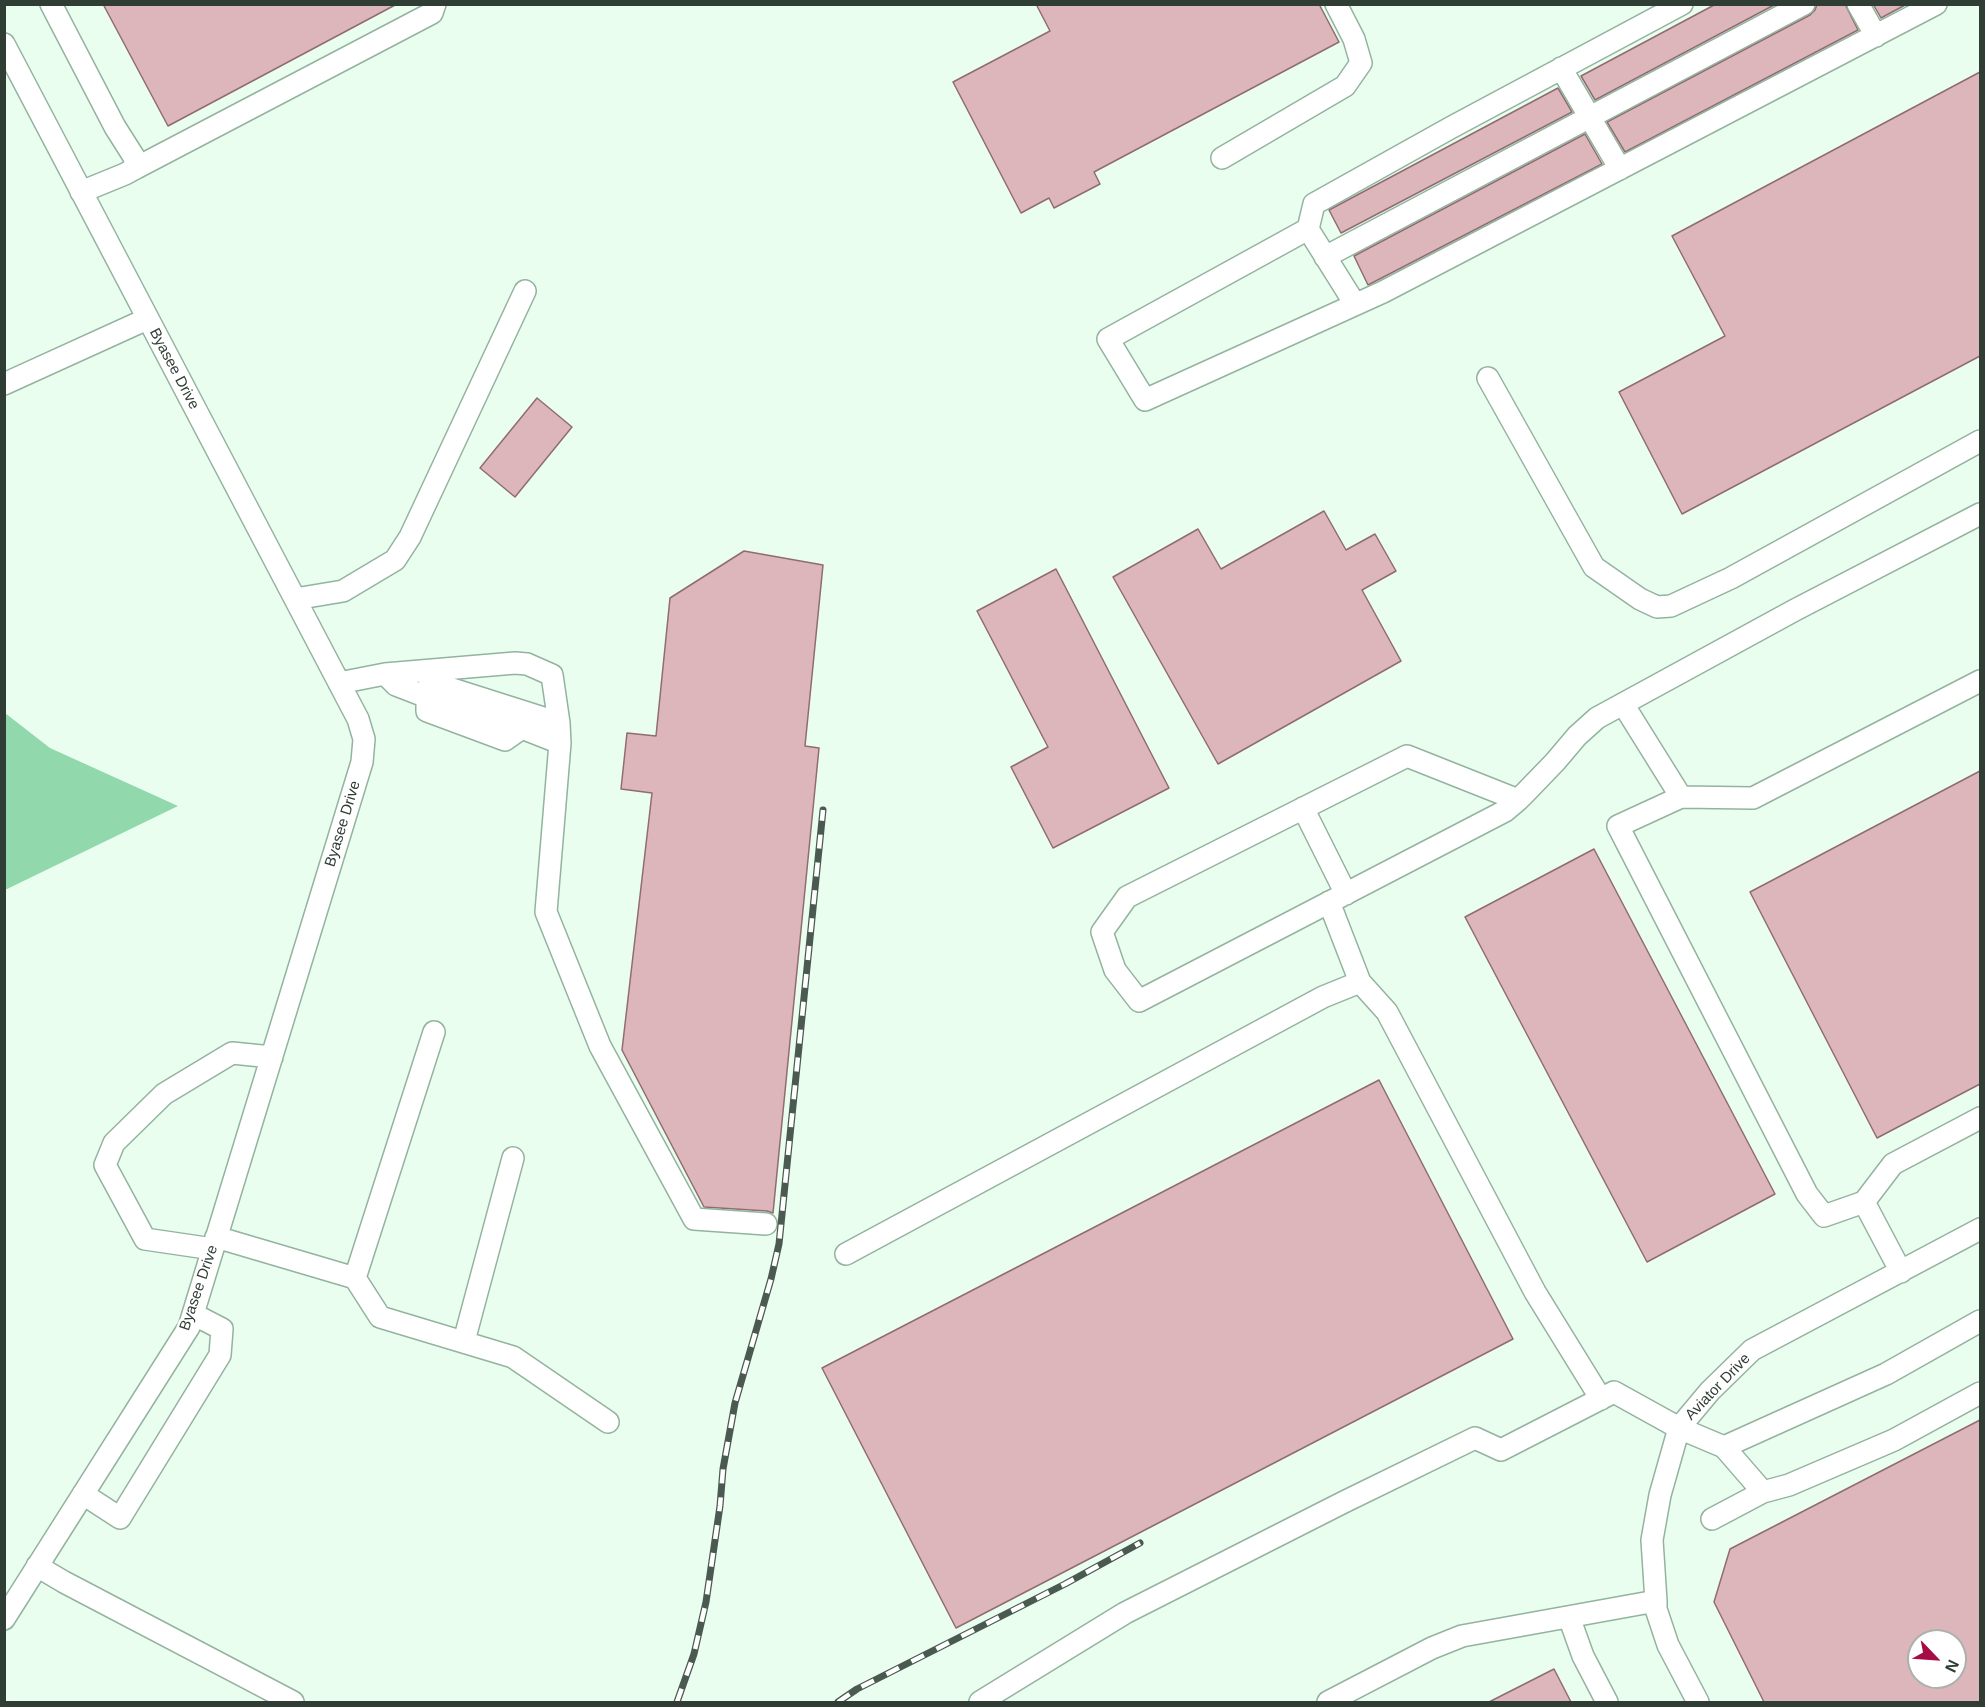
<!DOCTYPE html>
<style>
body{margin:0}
#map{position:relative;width:1985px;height:1707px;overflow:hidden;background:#eafef0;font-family:Helvetica,sans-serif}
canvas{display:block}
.frame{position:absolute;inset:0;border:6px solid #2f3d34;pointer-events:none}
.north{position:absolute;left:1907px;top:1629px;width:60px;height:60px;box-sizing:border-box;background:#fff;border:2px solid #acb1ae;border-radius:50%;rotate:115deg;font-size:16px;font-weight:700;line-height:24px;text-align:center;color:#2f3d34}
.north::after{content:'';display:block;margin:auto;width:21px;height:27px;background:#a50d44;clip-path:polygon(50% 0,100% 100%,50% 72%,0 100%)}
</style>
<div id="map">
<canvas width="1985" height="1707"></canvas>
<div class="frame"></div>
<div class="north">N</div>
</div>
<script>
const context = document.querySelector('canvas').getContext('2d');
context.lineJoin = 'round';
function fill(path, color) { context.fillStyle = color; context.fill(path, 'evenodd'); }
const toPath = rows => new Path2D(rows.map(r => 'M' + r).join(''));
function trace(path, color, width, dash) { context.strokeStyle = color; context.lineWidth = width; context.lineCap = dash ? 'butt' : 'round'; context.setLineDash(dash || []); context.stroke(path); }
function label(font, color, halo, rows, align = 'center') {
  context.font = font + ' Helvetica,sans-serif'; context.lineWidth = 5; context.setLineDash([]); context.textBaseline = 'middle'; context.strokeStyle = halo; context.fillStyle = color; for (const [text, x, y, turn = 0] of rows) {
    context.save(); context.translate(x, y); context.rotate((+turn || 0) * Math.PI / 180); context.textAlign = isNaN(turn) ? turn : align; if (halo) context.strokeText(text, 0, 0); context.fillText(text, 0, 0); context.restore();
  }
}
const forest = toPath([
 [5,713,50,748,178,806,5,890]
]);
const building = toPath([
 [103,4,397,4,168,126,103,4],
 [1036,4,1319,4,1339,42,1094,172,1100,184,1054,208,1049,198,1021,213,953,82,1050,31,1036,4],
 [1716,4,1776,4,1595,100,1581,76,1716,4],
 [1817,4,1845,4,1858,30,1625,152,1607,122,1810,15,1815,10,1817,4],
 [1873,4,1907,4,1881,18,1873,4],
 [1980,72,1980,356,1682,514,1619,392,1725,336,1672,236,1980,72],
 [1558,88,1572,112,1341,233,1329,210,1558,88],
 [1585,134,1602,164,1368,285,1354,256,1585,134],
 [537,398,572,427,515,497,480,468,537,398],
 [1324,511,1346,550,1375,534,1396,571,1362,590,1401,661,1218,764,1113,577,1198,529,1221,569,1324,511],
 [744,551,823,565,805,746,819,748,773,1213,767,1211,704,1207,622,1050,652,793,621,789,627,733,656,736,670,598,744,551],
 [1056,569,1169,788,1053,848,1011,767,1048,747,977,611,1056,569],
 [1980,771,1980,1084,1877,1138,1750,892,1980,771],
 [1594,849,1775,1194,1647,1262,1465,917,1594,849],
 [1379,1080,1513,1339,956,1628,822,1368,1379,1080],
 [1980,1420,1980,1702,1764,1702,1714,1602,1730,1549,1980,1420],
 [1919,1641,1955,1641,1955,1677,1919,1677,1919,1641],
 [1554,1669,1571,1702,1489,1702,1554,1669]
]);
const minor = toPath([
 [51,4,115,127,134,157,136,168,125,174,81,192],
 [1858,4,1876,36],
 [4,44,358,719,364,739,362,762,189,1327,4,1619],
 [1561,68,1620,169],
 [1222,158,1345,86,1361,63,1354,39,1336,4],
 [136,168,432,13,435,4],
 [1308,229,1108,339,1145,400,1383,292,1936,4],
 [1325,257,1804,4],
 [1355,304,1308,229,1314,204,1452,127,1682,4],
 [1488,378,1594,567,1640,599,1657,607,1671,606,1731,578,1980,441],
 [4,384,147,319],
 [295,599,343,591,395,560,410,537,525,291],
 [385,674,396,685,427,697,427,711,505,740,522,728],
 [1980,681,1753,798,1681,797,1618,826,1807,1194,1824,1216,1864,1202,1893,1164,1980,1118],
 [339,683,385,674,515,663,527,664,552,675,559,723,560,743,546,912,600,1046,694,1219,766,1224],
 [1623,704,1681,797],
 [559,723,430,682,427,697,522,728,560,743],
 [1518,800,1407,756,1127,897,1102,932,1115,970,1139,1001,1505,811,1518,800,1526,792,1555,762,1577,736,1597,718,1795,610,1980,514],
 [1303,808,1346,894],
 [1329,902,1360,982],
 [1864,1202,1901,1272],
 [216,1237,355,1278,434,1032],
 [213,1249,145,1239,105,1165,114,1143,164,1094,232,1053,272,1057],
 [846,1254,1323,997,1360,982,1387,1012,1535,1292,1601,1399],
 [355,1278,380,1317,513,1357,608,1422],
 [464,1341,513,1158],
 [1724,1447,1886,1374,1980,1321],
 [83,1494,120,1518,220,1355,222,1329,193,1314],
 [1712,1519,1763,1492],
 [37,1566,64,1582,293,1702],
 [1569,1617,1583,1656,1607,1702],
 [980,1702,1125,1613,1344,1502,1475,1438,1501,1450,1614,1392,1679,1428,1724,1447,1763,1492,1789,1485,1894,1440,1980,1393],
 [1328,1702,1432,1648,1462,1636,1656,1601],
 [1698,1702,1668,1645,1656,1609,1656,1601,1652,1540,1660,1495,1679,1428,1710,1391,1752,1350,1980,1229]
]);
const rail = toPath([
 [677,1702,694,1654,706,1602,720,1506,723,1469,735,1403,771,1279,779,1244,823,810],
 [838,1702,857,1689,1065,1584,1140,1543]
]);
const streetNames = [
 ["Byasee Drive",174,369,62],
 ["Byasee Drive",343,824,-73],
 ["Byasee Drive",199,1288,-71],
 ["Aviator Drive",1718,1387,-46]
];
fill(forest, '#91d9ad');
fill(building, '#ddb6bb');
trace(building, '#8f6c71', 1.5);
trace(minor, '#93b39f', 24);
trace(minor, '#fff', 21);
trace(rail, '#4b5a51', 7);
trace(rail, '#fff', 4.5, [14]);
label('15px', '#2f3d34', '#fff', streetNames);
</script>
